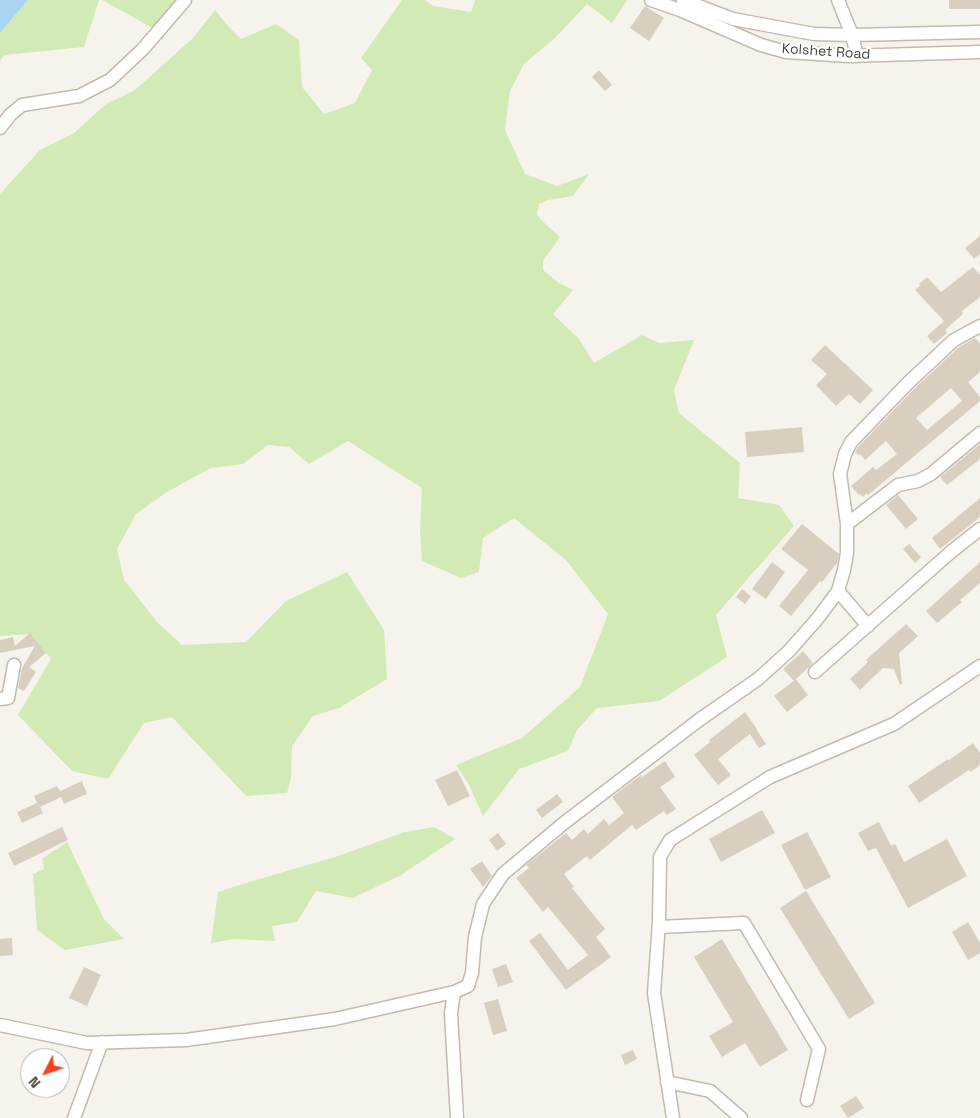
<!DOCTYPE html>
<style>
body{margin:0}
#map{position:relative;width:980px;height:1118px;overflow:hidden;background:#f6f3ec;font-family:"Space Grotesk",sans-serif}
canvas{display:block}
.north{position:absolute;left:20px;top:1048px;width:50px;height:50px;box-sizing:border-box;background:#fff;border:1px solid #b7b4b0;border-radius:50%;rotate:229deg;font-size:14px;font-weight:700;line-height:20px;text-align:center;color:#4b4439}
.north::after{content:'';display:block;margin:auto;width:18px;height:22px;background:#fc3f1d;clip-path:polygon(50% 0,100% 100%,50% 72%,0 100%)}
</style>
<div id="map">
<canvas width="980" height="1118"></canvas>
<div class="north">N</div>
</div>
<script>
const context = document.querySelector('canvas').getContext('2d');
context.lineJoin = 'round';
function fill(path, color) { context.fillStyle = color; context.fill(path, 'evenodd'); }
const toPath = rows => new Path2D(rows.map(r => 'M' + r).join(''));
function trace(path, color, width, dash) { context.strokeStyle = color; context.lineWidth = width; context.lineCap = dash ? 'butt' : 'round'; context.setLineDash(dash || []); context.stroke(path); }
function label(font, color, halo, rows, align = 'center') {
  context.font = font + ' "Space Grotesk",sans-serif'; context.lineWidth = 4.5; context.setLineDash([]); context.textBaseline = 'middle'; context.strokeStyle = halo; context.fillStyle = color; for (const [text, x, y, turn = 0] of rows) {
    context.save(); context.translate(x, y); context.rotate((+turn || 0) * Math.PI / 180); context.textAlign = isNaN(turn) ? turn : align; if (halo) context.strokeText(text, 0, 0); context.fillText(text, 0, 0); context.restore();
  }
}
const green = toPath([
 [28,0,99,0,84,47,4,55,0,61,0,33],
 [102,0,186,0,158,31],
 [402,0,425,0,433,6,471,12,475,0,627,0,612,23,587,4,555,38,524,64,510,91,505,130,525,174,557,186,589,174,573,196,548,200,539,204,537,214,540,219,560,237,543,261,543,270,559,283,573,290,553,314,579,339,594,363,642,335,659,343,694,340,674,390,679,413,740,463,738,498,779,505,794,526,716,615,727,657,659,701,597,708,577,730,568,751,519,769,483,816,469,785,456,765,522,738,580,687,608,614,566,560,514,518,483,538,479,572,461,578,422,561,420,529,422,488,348,441,309,464,289,447,268,445,243,464,211,468,167,492,136,514,117,549,124,580,157,622,182,645,246,642,286,601,347,572,384,630,387,679,339,708,313,716,292,746,291,778,287,793,246,796,172,717,144,723,108,779,72,771,18,715,51,659,30,634,0,636,0,194,40,150,74,133,106,104,135,90,193,38,215,10,228,26,241,39,276,24,299,40,302,87,324,114,355,103,372,70,361,58],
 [434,827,455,839,401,875,353,898,316,891,297,922,272,926,275,941,234,939,211,943,218,892,253,881,338,856,405,832],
 [67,842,104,919,124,939,65,950,37,930,33,874,44,869,42,859]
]);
const water = toPath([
 [0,0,28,0,0,33]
]);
const building = toPath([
 [949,0,980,0,980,9,949,9],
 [645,6,664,18,649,41,630,28],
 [599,70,612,85,605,91,592,77],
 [980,236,980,254,974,259,965,248],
 [973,267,980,275,980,297,962,311,963,314,945,330,947,333,934,344,927,336,944,321,915,290,920,286,919,284,927,277,941,292],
 [975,338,980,343,980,372,968,382,980,397,980,401,868,495,867,493,863,497,860,494,859,495,851,486,873,467,876,470,897,454,886,441,865,460,860,454,858,455,855,452,858,447,915,388,959,347],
 [951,388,962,401,927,430,916,418],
 [825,345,873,390,860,404,849,394,836,406,816,385,827,374,811,360],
 [802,427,804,452,747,457,745,432],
 [980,444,980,459,947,485,940,477],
 [898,495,918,519,906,529,886,505],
 [980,498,980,517,940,549,932,538],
 [802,524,839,554,837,563,822,582,820,581,791,616,779,606,808,570,781,549],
 [909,544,921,557,915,563,903,549],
 [772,562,785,572,766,599,752,589],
 [980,562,980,583,960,600,962,602,937,623,926,611],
 [742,589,751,596,745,604,736,597],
 [906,624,918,636,899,653,902,684,900,685,894,669,883,668,860,690,850,679,868,662,866,660],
 [30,633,46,653,29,667,36,672,24,691,18,688,22,668,35,646,0,653,0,640,13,637,15,646],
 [803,651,813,663,794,681,783,669],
 [796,679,808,695,787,712,774,696],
 [745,712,757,729,756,729,766,744,759,748,750,734,718,759,731,775,718,785,694,755,710,742,709,740],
 [973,743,980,753,980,765,971,772,969,770,919,803,908,786,948,759,949,760],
 [665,761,675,777,660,787,676,809,667,815,664,811,636,830,632,825,590,860,587,856,564,874,574,887,572,888,605,929,596,937,611,957,566,990,529,941,540,933,568,970,588,955,548,907,543,912,516,878,529,868,526,865,566,833,572,840,584,829,588,834,604,819,609,825,624,813,612,797,641,775,642,777],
 [457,770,470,796,448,806,435,780],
 [82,781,87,794,64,804,61,797,40,807,43,813,22,823,17,812,37,803,34,796,57,786,60,791],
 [557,794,563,802,542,818,536,810],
 [762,810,775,833,721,862,709,839],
 [879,822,891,846,895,844,904,862,947,839,967,876,908,908,876,848,868,851,858,833],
 [62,827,68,840,14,866,8,853],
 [807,832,831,877,805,890,781,845],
 [498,833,506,844,497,851,489,840],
 [482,861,492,876,483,887,470,869],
 [806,891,875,1003,849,1019,780,908],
 [968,922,980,943,980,953,968,960,952,932],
 [12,938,13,955,0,956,0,939],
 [722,939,788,1050,760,1067,745,1043,722,1057,709,1036,733,1022,694,957],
 [506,964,513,982,498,987,492,969],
 [84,967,101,975,87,1006,69,998],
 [498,999,507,1031,493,1035,484,1003],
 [633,1050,637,1059,625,1065,621,1055],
 [856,1096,864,1108,848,1118,840,1106]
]);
const minor = toPath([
 [651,0,680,10,761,45,786,52,849,56,980,52],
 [683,0,733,19,814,34,852,35,980,32],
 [838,0,852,35,857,56],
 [0,128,10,115,22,105,79,96,110,80,143,49,185,0],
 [847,524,898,485,918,481,931,474,980,433],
 [838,591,868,626],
 [815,672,952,551,980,529],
 [0,699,8,698,14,665],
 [659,927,744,923,819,1049,807,1100],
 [454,992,451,1013,457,1118],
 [0,1025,87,1043,186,1040,335,1019,454,992,468,986,472,973,475,937,483,904,503,874,564,823,699,720,758,679,789,651,818,618,838,591,844,570,847,553,847,524,840,474,845,454,851,442,909,382,954,340,980,326],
 [667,1082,710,1091,741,1118],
 [74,1118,102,1042],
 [673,1118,654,993,659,922,660,857,670,840,770,777,894,724,980,666]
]);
const streetNames = [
 ["Kolshet Road",826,52,4]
];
fill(green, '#d2eab5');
fill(water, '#a9d4f2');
fill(building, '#d8cfc1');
trace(minor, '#c2bbae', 15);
trace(minor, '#fff', 12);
label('14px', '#4b4439', '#fff', streetNames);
</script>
